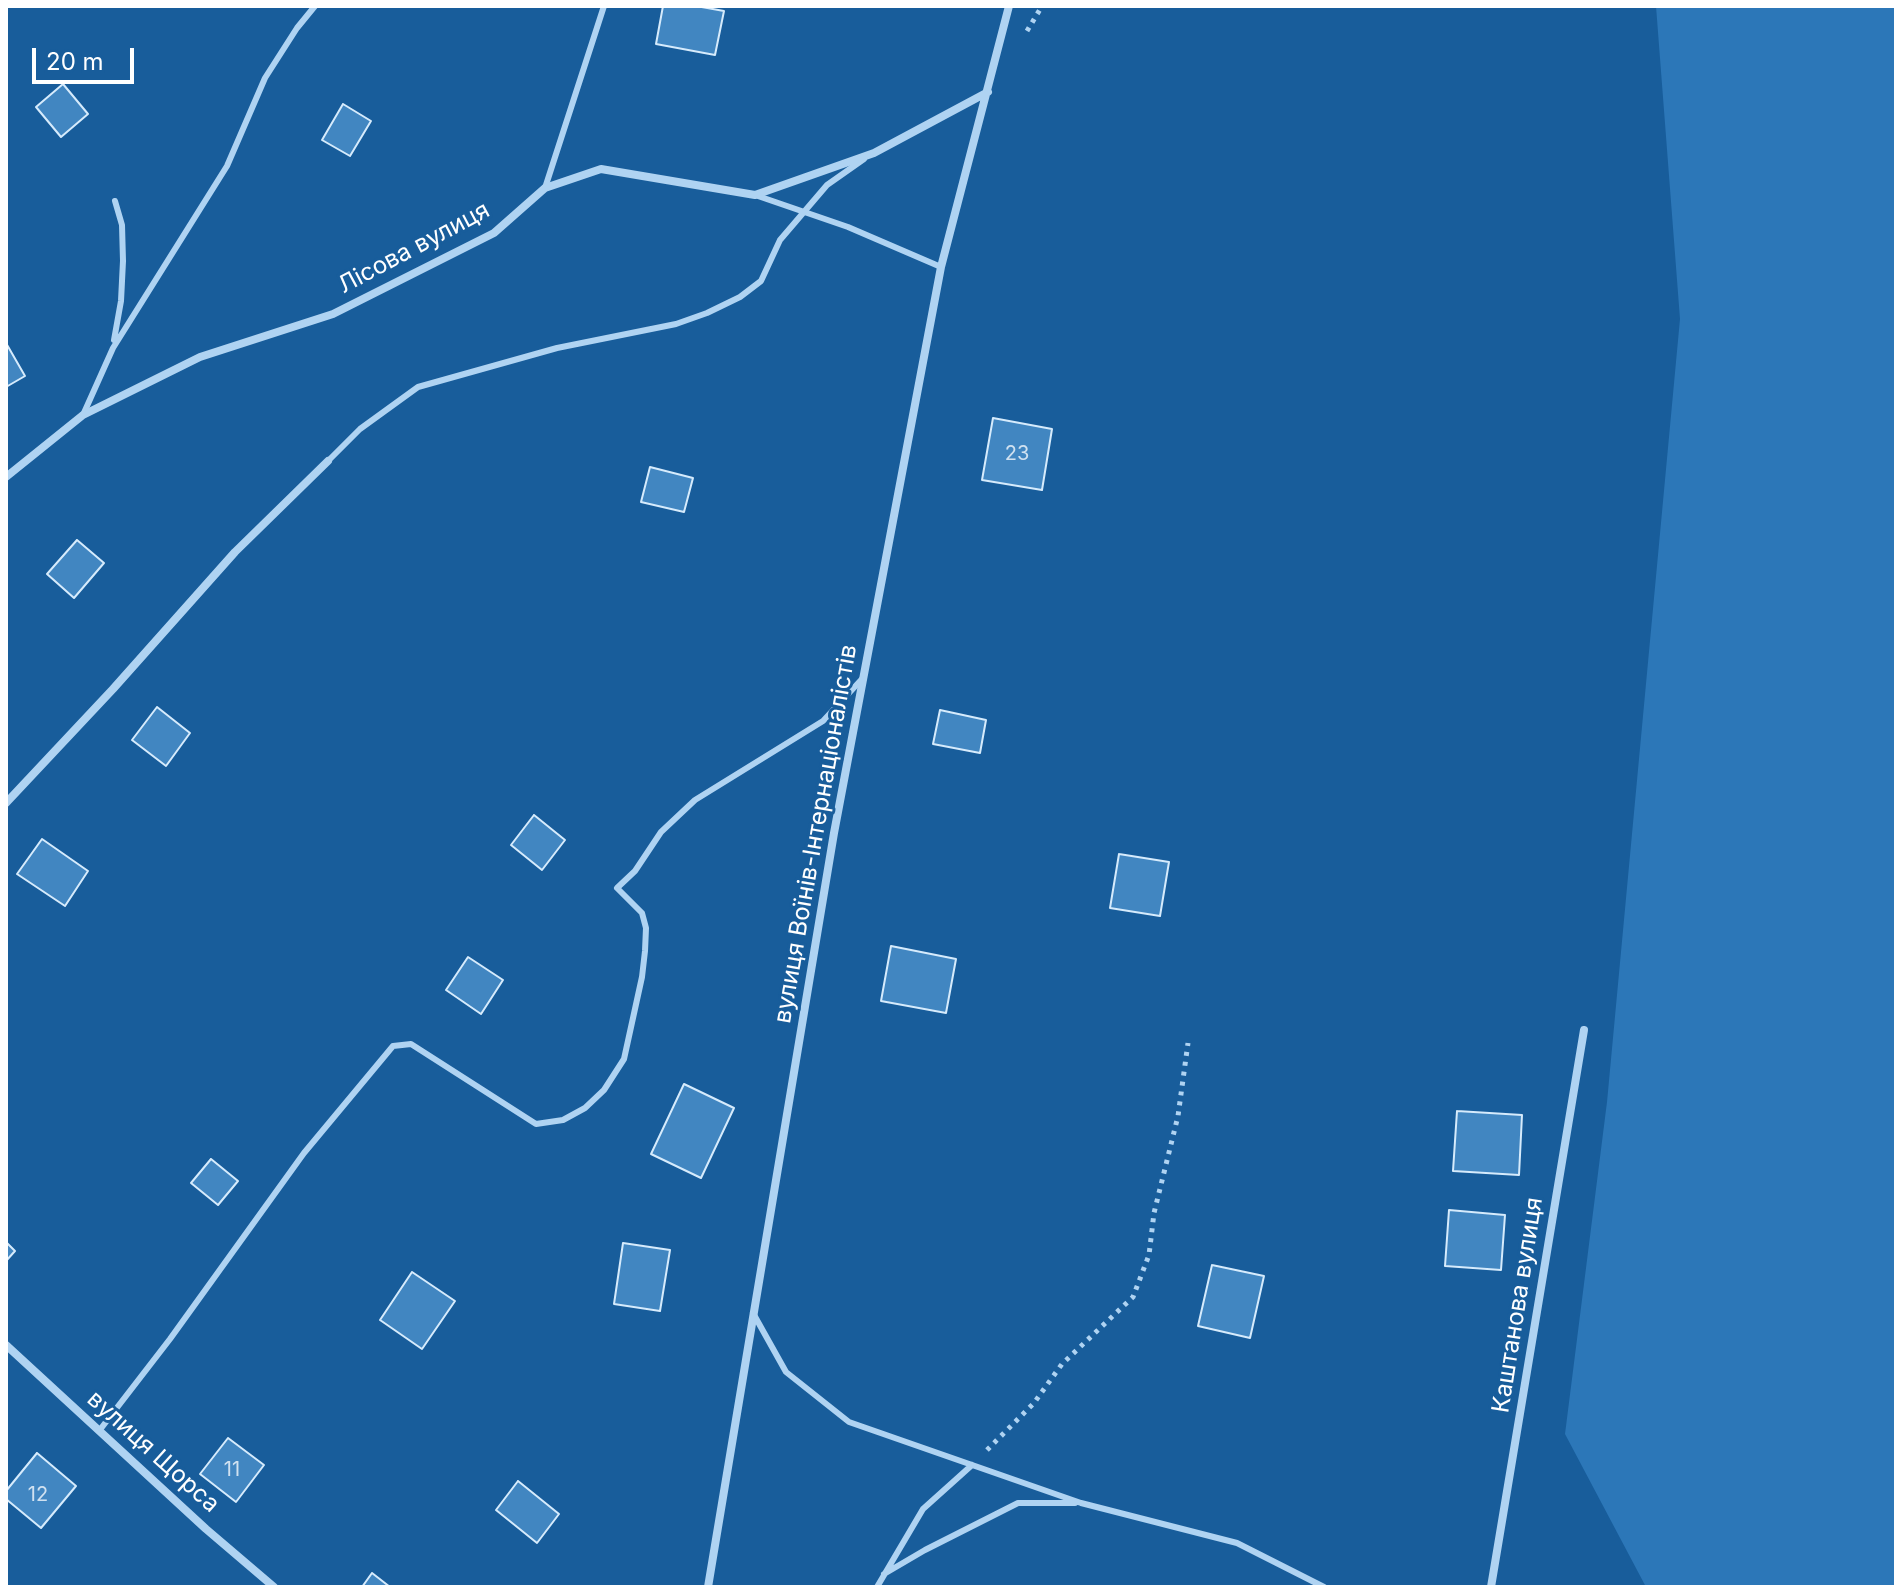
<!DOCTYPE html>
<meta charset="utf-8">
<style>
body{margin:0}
#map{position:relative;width:1902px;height:1593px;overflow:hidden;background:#185d9b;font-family:Inter,sans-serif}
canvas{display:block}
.frame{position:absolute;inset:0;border:8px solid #fff;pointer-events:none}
.scale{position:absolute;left:32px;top:48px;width:102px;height:36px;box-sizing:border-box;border:4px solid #fff;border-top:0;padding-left:10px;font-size:24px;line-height:28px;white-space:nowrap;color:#fff;-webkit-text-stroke:6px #185d9b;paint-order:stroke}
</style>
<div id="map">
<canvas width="1902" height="1593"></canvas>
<div class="frame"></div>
<div class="scale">20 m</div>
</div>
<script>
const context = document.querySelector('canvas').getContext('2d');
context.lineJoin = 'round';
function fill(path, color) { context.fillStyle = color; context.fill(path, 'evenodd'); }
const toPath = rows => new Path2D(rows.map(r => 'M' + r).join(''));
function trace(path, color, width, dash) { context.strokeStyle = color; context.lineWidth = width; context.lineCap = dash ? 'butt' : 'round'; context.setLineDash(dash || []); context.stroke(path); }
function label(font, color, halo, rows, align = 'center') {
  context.font = font + ' Inter,sans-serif'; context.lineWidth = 6; context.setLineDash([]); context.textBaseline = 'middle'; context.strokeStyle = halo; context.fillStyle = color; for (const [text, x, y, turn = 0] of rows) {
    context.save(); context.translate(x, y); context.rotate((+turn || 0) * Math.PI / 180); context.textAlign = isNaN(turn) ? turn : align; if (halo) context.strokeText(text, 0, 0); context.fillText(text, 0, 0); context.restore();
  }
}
const green = toPath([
 [1656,6,1896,6,1896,1587,1646,1587,1565,1434,1607,1102,1680,319]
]);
const building = toPath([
 [663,6,696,6,724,11,715,55,656,44,663,6],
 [63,84,88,114,61,137,36,107,63,84],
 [343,104,371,121,350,156,322,140,343,104],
 [6,343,25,376,6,387,6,343],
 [993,418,1052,429,1042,490,982,480,993,418],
 [650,467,693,478,684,512,641,502,650,467],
 [77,540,104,563,74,598,47,574,77,540],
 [157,707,190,733,166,766,132,740,157,707],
 [940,710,986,720,980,753,933,744,940,710],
 [534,815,565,840,542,870,511,845,534,815],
 [42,839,88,871,65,906,17,874,42,839],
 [1119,854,1169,862,1160,916,1110,908,1119,854],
 [891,946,956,959,946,1013,881,1001,891,946],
 [468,957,503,980,481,1014,446,990,468,957],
 [684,1084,734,1108,701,1178,651,1154,684,1084],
 [1457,1111,1522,1115,1519,1175,1453,1171,1457,1111],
 [211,1159,238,1181,218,1205,191,1183,211,1159],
 [1449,1210,1505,1215,1501,1270,1445,1266,1449,1210],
 [6,1242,15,1251,6,1261,6,1242],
 [623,1243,670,1250,660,1311,614,1304,623,1243],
 [1212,1265,1264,1276,1250,1338,1198,1326,1212,1265],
 [412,1272,455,1301,422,1349,380,1320,412,1272],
 [228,1438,264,1465,236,1502,200,1474,228,1438],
 [37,1453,76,1486,41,1528,6,1499,6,1491,37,1453],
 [518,1481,559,1514,537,1543,496,1510,518,1481],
 [372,1573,390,1587,362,1587,372,1573]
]);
const path = toPath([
 [1027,31,1042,6],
 [987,1450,1034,1403,1062,1364,1133,1297,1149,1255,1154,1213,1178,1116,1188,1043]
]);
const lane = toPath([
 [545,188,604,6],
 [755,195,848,227,941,267],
 [114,340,121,301,123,261,122,225,115,201],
 [83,415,113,348,227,166,265,78,297,28,315,6],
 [328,461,360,429,418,387,557,348,676,324,707,313,740,297,761,281,780,240,827,185,864,159],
 [753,1313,786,1372,849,1422,1081,1503,1237,1543,1324,1587],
 [99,1431,170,1339,304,1153,393,1046,411,1044,536,1124,563,1120,585,1108,604,1090,624,1059,642,977,645,951,646,928,642,913,617,888,635,871,661,832,695,800,823,721,862,679],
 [884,1574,925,1550,1018,1503,1075,1503],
 [877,1587,923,1509,972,1465]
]);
const street = toPath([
 [6,477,83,415,200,357,333,314,494,233,545,188,601,169,755,195,874,153,988,92],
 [6,803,113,689,235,552,328,461],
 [6,1345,206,1529,274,1587],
 [708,1587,834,833,941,267,1009,6],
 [1491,1587,1584,1030]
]);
const numberNames = [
 ["23",1017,454],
 ["11",232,1470],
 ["12",38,1495]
];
const streetNames = [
 ["Лісова вулиця",414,248,-28],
 ["вулиця Воїнів-Інтернаціоналістів",816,834,-80],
 ["Каштанова вулиця",1518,1305,-81],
 ["вулиця Щорса",153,1452,42]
];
fill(green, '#2c77b8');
fill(building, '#4186c1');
trace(building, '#d6ebfc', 2);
trace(path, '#afd3f2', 5, [4, 6]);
trace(lane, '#afd3f2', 6);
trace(street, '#afd3f2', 8);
label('20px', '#d0e1f0', null, numberNames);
label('24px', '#fff', '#185d9b', streetNames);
</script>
